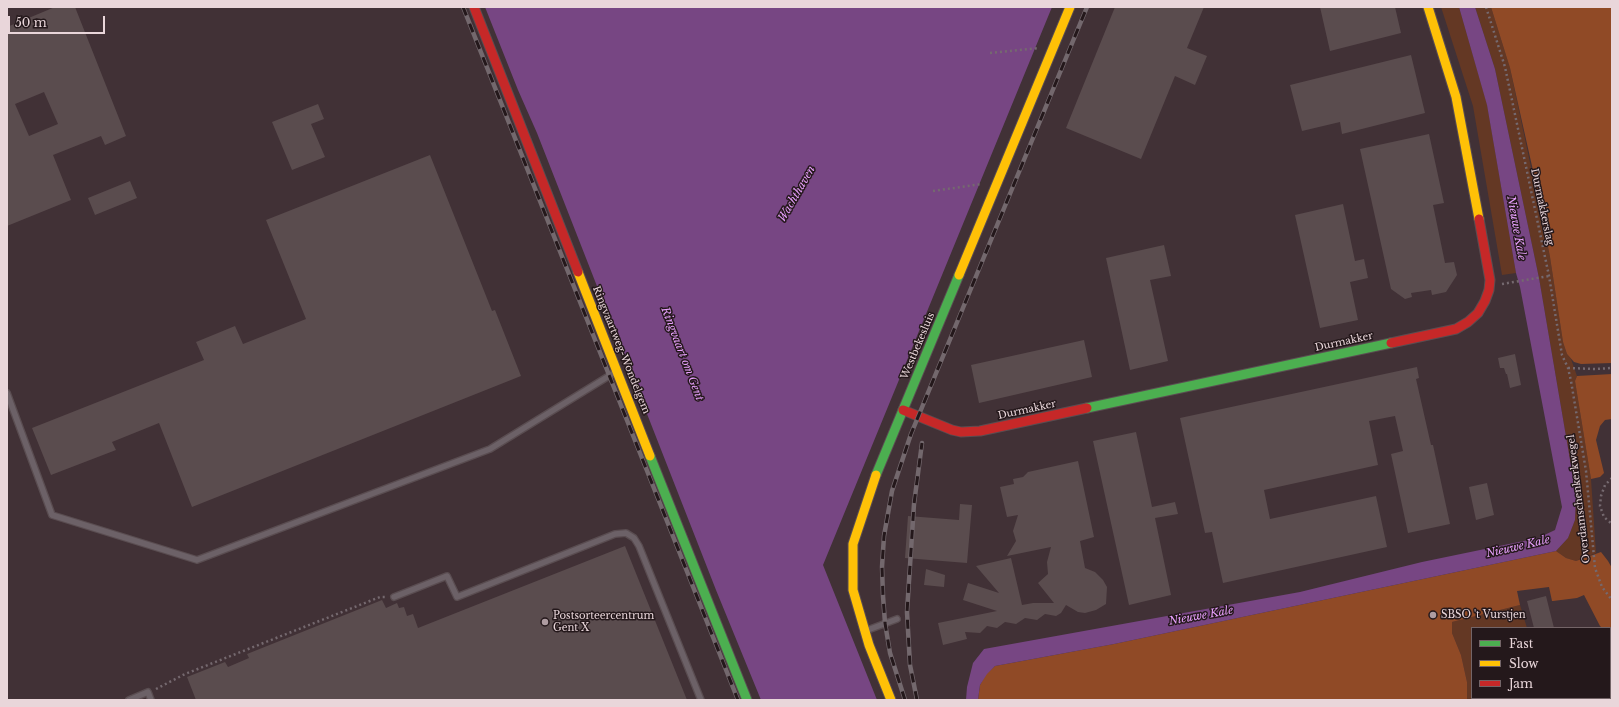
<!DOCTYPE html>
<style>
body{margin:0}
#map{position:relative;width:1619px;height:707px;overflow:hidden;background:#413136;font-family:"Libre Baskerville",serif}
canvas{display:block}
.frame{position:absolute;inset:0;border:8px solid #e9d6da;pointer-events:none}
.legend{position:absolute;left:1471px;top:627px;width:140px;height:72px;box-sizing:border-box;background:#24181b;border:1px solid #736467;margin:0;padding:5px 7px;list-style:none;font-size:12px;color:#e9d6da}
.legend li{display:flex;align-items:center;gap:8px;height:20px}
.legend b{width:20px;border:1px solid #736467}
.scale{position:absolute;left:8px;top:16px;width:97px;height:18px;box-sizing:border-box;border:2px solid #e9d6da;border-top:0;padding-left:5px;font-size:12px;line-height:14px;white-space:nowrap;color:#e9d6da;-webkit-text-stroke:3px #24181b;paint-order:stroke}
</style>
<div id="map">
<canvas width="1619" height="707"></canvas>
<div class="frame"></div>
<ul class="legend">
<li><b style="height:5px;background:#4caf50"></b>Fast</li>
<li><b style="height:5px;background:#ffc107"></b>Slow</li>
<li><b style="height:5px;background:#c62828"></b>Jam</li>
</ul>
<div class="scale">50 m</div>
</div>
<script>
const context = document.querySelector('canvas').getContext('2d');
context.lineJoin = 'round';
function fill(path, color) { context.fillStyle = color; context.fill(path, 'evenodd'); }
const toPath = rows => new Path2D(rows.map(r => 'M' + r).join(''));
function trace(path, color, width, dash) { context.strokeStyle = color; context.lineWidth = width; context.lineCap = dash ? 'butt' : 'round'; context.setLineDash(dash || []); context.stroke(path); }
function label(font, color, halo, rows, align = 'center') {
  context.font = font + ' "Libre Baskerville",serif'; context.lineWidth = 3; context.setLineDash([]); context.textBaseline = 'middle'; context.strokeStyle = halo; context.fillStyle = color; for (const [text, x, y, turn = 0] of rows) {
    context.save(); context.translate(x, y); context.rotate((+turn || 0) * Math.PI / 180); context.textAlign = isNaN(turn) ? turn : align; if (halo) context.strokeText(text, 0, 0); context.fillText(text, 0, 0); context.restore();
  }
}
const green = toPath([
 [1441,7,1459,7,1487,104,1516,273,1502,275,1473,106],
 [1475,7,1491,7,1510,68,1550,257,1563,342,1567,354,1571,359,1577,376,1575,381,1591,479,1596,553,1576,561,1566,558,1556,551,1568,538,1575,520,1576,495,1539,278,1495,69],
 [1520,605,1527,628,1472,628,1472,698,1546,698,1547,700,1467,700,1467,682,1461,655,1452,633,1452,622]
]);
const forest = toPath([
 [1491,7,1612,7,1612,363,1581,364,1574,362,1567,354,1563,342,1550,257,1532,166,1510,68],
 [1612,374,1612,419,1605,420,1600,426,1596,440,1604,473,1600,477,1591,479,1575,381,1577,376],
 [1556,551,1566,558,1576,561,1601,552,1608,561,1612,568,1612,639,1610,637,1610,628,1602,628,1600,626,1584,595,1577,598,1553,601,1552,601,1549,587,1517,591,1520,605,1452,622,1452,633,1461,655,1467,682,1467,700,978,700,980,685,986,674,995,666,1114,644]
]);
const water = toPath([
 [485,7,1052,7,823,565,877,700,761,700,716,590,537,133,518,90],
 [1459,7,1475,7,1495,69,1539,278,1576,495,1575,520,1568,538,1556,551,1114,644,995,666,987,674,980,685,978,700,966,700,967,687,973,663,984,649,1300,592,1422,562,1538,538,1555,530,1562,507,1520,287,1516,273,1487,105]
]);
const building = toPath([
 [55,7,75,7,126,136,105,145,101,136,53,155,71,200,7,226,7,27],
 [44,92,58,124,29,136,15,104],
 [1115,7,1204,7,1187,48,1207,56,1195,85,1175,76,1141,159,1066,128],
 [1320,7,1395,7,1401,33,1330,51],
 [1411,55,1425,113,1342,134,1340,122,1302,131,1290,85],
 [318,104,324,119,311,124,325,157,292,170,272,122],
 [1429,134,1444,203,1433,205,1445,263,1454,262,1457,275,1446,292,1432,295,1431,290,1411,293,1412,297,1405,299,1391,289,1360,149],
 [430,155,492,311,495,310,521,376,192,507,159,423,112,442,116,450,51,475,32,428,204,360,196,342,235,326,243,344,306,319,266,220],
 [130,181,137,198,95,215,88,198],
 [1343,204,1355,261,1364,259,1368,278,1350,282,1358,320,1320,328,1295,215],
 [1164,245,1171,276,1150,280,1168,361,1130,370,1106,258],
 [1084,340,1092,377,979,403,971,365],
 [1515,354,1521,385,1510,388,1507,374,1506,374,1504,368,1500,368,1498,358],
 [1417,367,1419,378,1416,379,1431,445,1433,445,1450,524,1408,533,1391,454,1403,451,1395,416,1369,421,1378,465,1264,490,1270,519,1376,496,1387,547,1223,583,1212,532,1205,533,1180,418],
 [1136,432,1152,507,1175,502,1178,514,1155,518,1171,595,1129,605,1093,441],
 [1078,461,1094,537,1080,541,1085,568,1095,572,1103,580,1107,587,1106,604,1096,610,1085,613,1078,612,1066,605,1061,613,1056,616,1045,614,1037,620,1025,618,1016,624,1005,622,997,628,987,626,980,633,965,632,967,639,943,645,938,623,997,611,963,600,968,583,999,593,976,566,1011,558,1022,605,1033,603,1054,603,1038,583,1048,574,1047,562,1051,547,1007,556,1016,541,1013,531,1018,515,1007,517,1000,487,1014,484,1013,479,1023,477,1028,472],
 [1487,483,1494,515,1476,520,1469,487],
 [960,504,972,505,967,563,905,558,908,516,959,520],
 [625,546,687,700,196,700,187,677,225,662,228,667,249,658,247,654,382,600,386,608,397,603,399,608,404,607,407,616,413,614,418,628],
 [926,569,945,575,944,587,924,585],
 [1546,596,1554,628,1534,628,1527,601]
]);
const path = toPath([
 [1486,7,1505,67,1549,276,1562,355,1568,368,1571,381,1586,471,1595,568,1602,587,1612,600],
 [990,53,1039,48],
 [933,191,982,184],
 [1502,284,1549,276],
 [1568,368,1595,369,1612,368],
 [1612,478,1605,485,1601,496,1600,506,1604,517,1612,524],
 [156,689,185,674,380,597,387,597]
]);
const lane = toPath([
 [7,393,52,515,197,560,490,449,617,371],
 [394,597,447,576,457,597,615,534,626,533,634,538,639,546,701,700],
 [865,631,897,619],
 [129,700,148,692,151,700]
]);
const fast = toPath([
 [1087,408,1391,343],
 [650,456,747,700],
 [876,475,959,275]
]);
const slow = toPath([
 [1428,7,1456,97,1479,219],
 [578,272,650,456],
 [959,275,1070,7],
 [876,475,853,544,853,590,869,645,891,700]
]);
const jam = toPath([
 [474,7,578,272],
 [1391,343,1456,329,1468,322,1478,313,1485,301,1489,290,1490,280,1479,219],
 [903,410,952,430,961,432,980,431,1087,408]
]);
const rail = toPath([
 [463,7,738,700],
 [905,700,890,653,885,623,883,596,882,567,884,536,892,491,911,434,1087,7],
 [917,700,910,665,907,612,914,504,922,443]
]);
const markers = [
 [1433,615,4,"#ae9ca1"],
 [545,622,4,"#ae9ca1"]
];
const streetNames = [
 ["Durmakkerslag",1542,207,78],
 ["Durmakker",1344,342,-12],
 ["Westbekesluis",918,346,-67],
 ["Ringvaartweg-Wondelgem",621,350,68],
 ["Durmakker",1027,410,-12],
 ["Overdamschenkerkwegel",1579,499,-97]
];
const poiNames = [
 ["SBSO 't Vurstjen",1441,615],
 ["Postsorteercentrum",553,616],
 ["Gent X",553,628]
];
const waterNames = [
 ["Wachthaven",797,194,-60],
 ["Nieuwe Kale",1516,228,80],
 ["Ringvaart om Gent",682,354,69],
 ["Nieuwe Kale",1518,547,-13],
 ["Nieuwe Kale",1201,616,-10]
];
fill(green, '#643824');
fill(forest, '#904a26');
fill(water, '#774683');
fill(building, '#5a4c4e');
trace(lane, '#5a4d51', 8);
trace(fast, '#5a4d51', 11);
trace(slow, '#5a4d51', 11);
trace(jam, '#5a4d51', 11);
trace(path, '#75696f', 2.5, [2, 3]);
trace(lane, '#6c6167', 5.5);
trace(fast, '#4caf50', 9);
trace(slow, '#ffc107', 9);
trace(jam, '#c62828', 9);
trace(rail, '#73686d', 4.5);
trace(rail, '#24181b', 3, [9]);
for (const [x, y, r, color] of markers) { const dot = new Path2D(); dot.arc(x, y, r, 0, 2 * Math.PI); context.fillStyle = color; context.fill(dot); trace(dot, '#24181b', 1.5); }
label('10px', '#e9d6da', '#24181b', streetNames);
label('10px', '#e9d6da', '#24181b', poiNames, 'left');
label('italic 11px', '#e8a0fd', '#24181b', waterNames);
</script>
